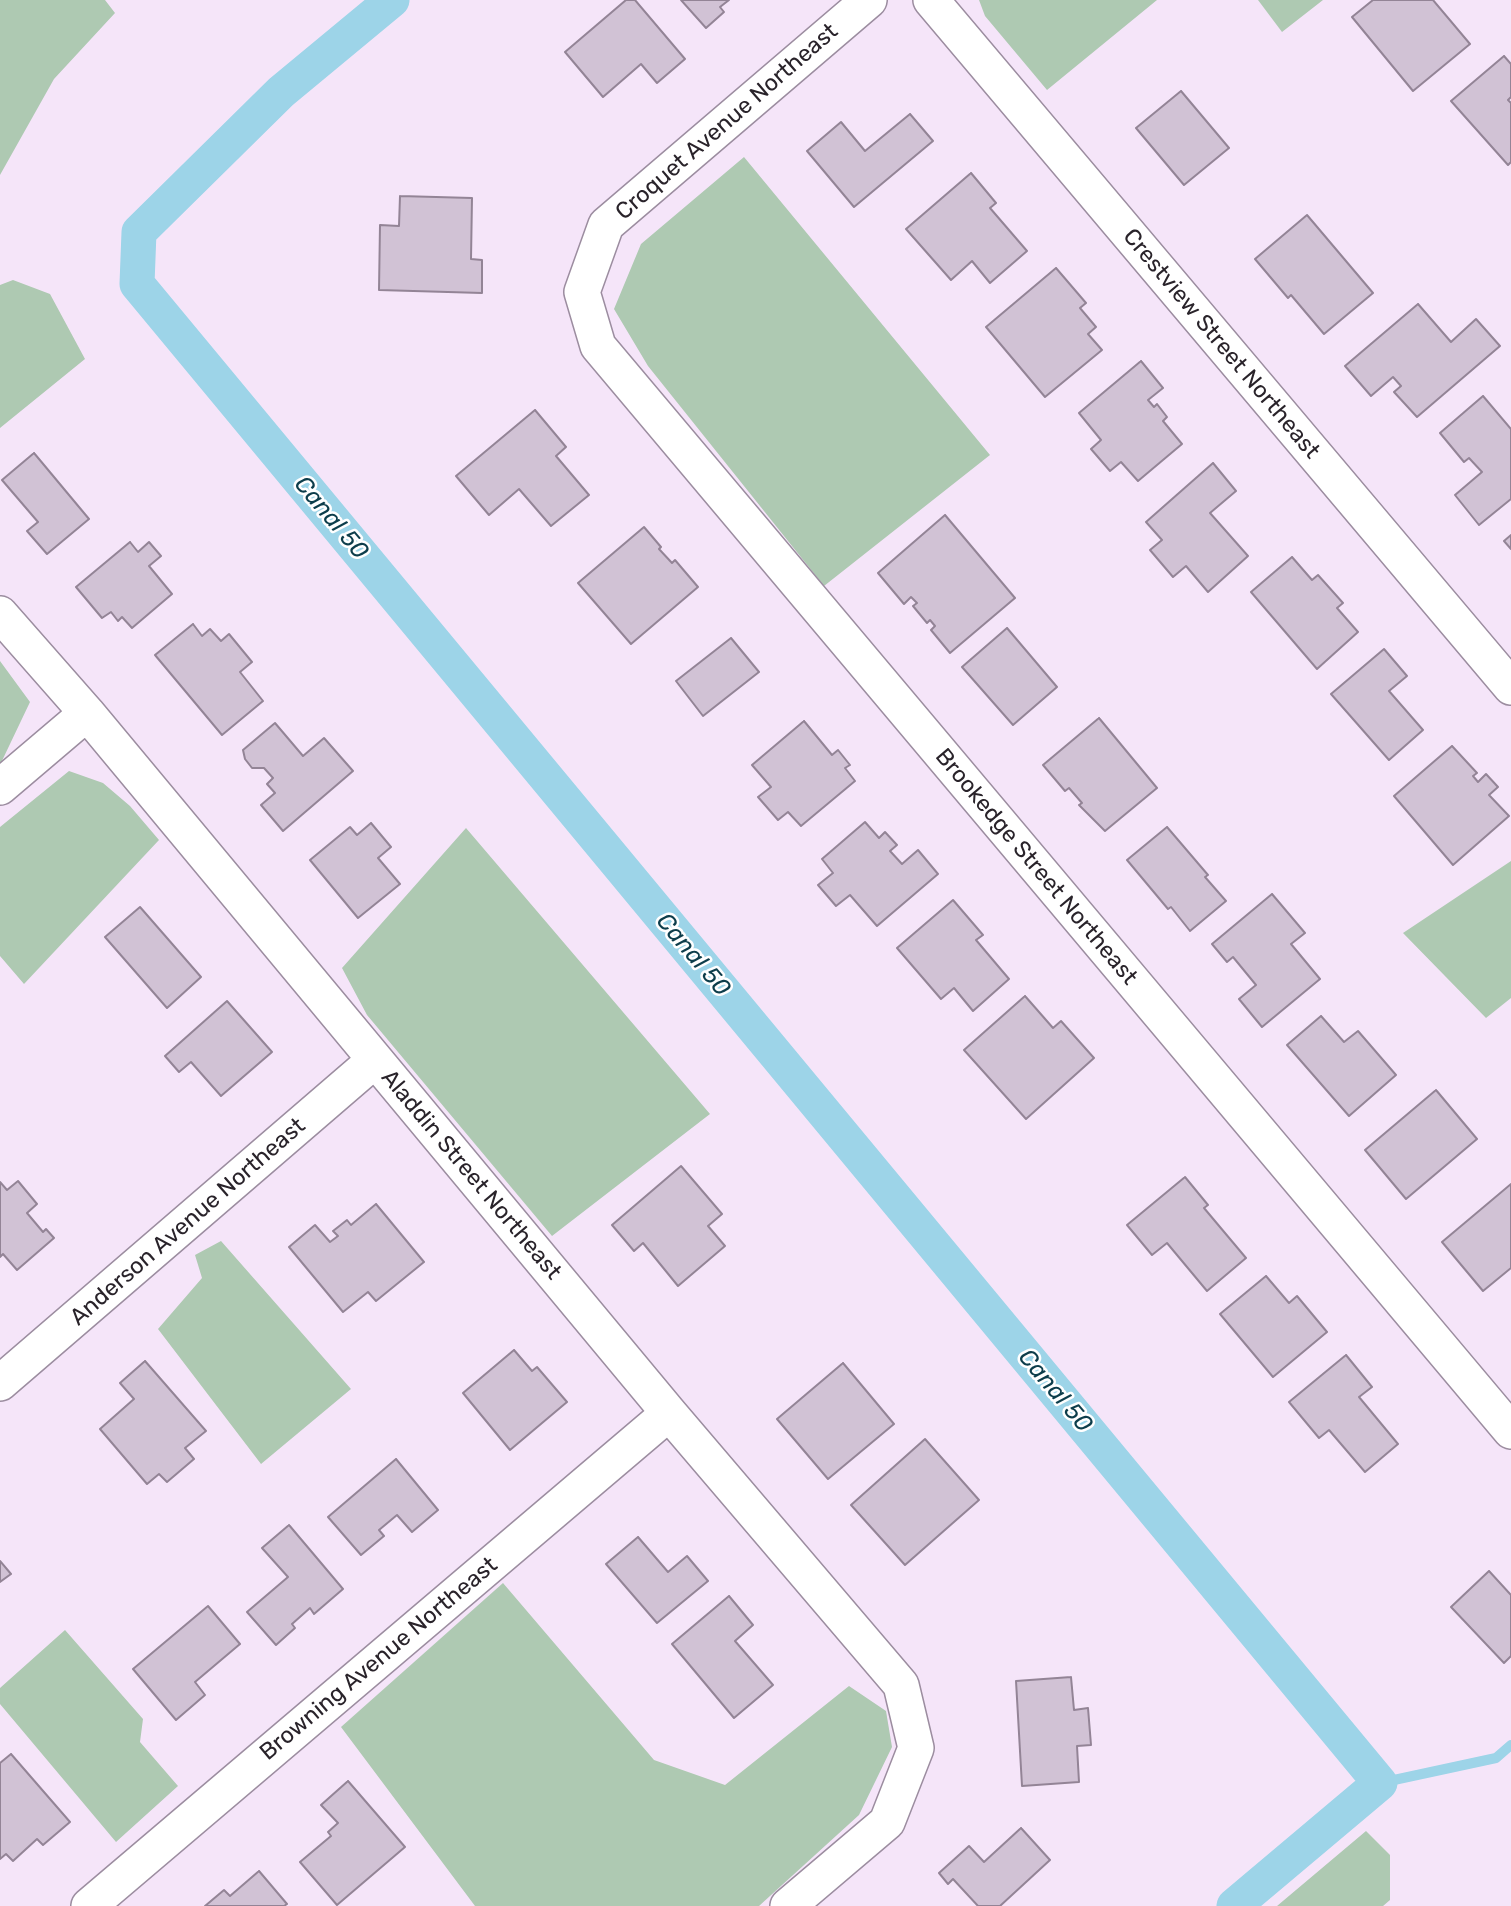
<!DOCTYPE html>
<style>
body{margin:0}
canvas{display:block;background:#f5e5f9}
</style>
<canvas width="1511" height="1906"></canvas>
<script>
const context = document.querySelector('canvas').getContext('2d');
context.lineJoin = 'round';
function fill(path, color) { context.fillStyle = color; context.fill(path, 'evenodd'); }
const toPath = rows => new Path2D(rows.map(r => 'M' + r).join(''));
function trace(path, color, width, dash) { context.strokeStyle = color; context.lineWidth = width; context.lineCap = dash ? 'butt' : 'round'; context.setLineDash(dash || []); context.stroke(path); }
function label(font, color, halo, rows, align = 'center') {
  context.font = font + ' Rubik,sans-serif'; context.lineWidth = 5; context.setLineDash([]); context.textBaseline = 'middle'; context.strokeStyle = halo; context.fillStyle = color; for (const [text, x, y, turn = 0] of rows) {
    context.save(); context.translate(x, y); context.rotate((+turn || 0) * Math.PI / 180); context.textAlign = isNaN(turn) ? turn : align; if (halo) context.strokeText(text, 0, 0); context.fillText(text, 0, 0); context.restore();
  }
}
const green = toPath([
 [0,0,105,0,115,13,54,79,0,175],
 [979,0,1157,0,1047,90,985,16],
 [1258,0,1323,0,1282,32],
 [744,157,990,455,824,586,648,366,614,309,641,244],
 [13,280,50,294,85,359,0,428,0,285],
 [0,661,30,702,0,765],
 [69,771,103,783,130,806,159,840,24,984,0,956,0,827],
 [466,828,710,1114,552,1236,367,1015,342,968],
 [1511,861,1511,998,1486,1018,1403,933],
 [221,1241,351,1389,261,1464,158,1329,202,1278,195,1255],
 [503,1583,654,1760,725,1785,849,1686,886,1711,892,1747,859,1815,759,1906,475,1906,341,1727],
 [65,1630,143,1719,140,1742,178,1786,116,1842,0,1704,0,1688],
 [1366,1831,1390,1855,1390,1900,1383,1906,1277,1906]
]);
const stream = toPath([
 [1380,1783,1496,1758,1511,1745]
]);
const canal = toPath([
 [392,0,281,92,139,232,137,284,1380,1783,1234,1906]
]);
const building = toPath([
 [626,0,635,0,685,59,657,83,641,64,603,97,565,52,626,0],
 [681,0,729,0,720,7,724,12,706,28,681,0],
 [1373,0,1433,0,1470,44,1413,91,1352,17,1373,0],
 [1504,56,1511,64,1511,97,1508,100,1511,103,1511,162,1508,165,1451,101,1504,56],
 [1181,91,1229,148,1184,185,1136,128,1181,91],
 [910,114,933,141,854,207,807,151,841,122,865,151,910,114],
 [971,173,996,203,990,208,1027,251,990,283,972,261,951,280,906,229,971,173],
 [400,196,472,198,471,259,482,260,482,293,379,290,380,225,399,226,400,196],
 [1307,215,1373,293,1324,334,1291,295,1288,298,1255,259,1307,215],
 [1056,268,1086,303,1080,308,1096,327,1088,334,1102,350,1045,397,986,327,1056,268],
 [1418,304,1451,342,1476,319,1500,346,1417,417,1394,392,1401,386,1393,377,1371,396,1345,366,1418,304],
 [1141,361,1163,388,1148,400,1154,407,1157,404,1167,417,1163,421,1182,444,1138,481,1121,462,1110,471,1091,449,1101,440,1079,413,1141,361],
 [1483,396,1511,429,1511,499,1479,525,1455,495,1482,472,1469,458,1464,462,1440,433,1483,396],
 [535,410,566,447,556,456,589,495,551,526,519,489,489,515,456,476,535,410],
 [34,453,89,519,47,554,27,531,38,522,2,480,34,453],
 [1213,463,1236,491,1210,513,1248,556,1208,592,1186,566,1173,577,1150,550,1162,540,1146,522,1213,463],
 [945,515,1015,598,950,653,931,630,935,626,930,620,927,623,913,606,917,603,911,597,904,604,878,573,945,515],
 [644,527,661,547,659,549,672,563,675,560,698,587,631,644,578,583,644,527],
 [1511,535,1511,549,1504,541,1511,535],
 [130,542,138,552,149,542,161,556,149,566,172,594,132,628,122,617,118,621,111,612,102,618,76,587,130,542],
 [1292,557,1312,580,1318,575,1343,603,1337,608,1358,632,1317,669,1251,592,1292,557],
 [193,624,202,636,210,629,221,641,229,634,252,662,240,672,263,701,222,735,155,655,193,624],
 [1007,628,1057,687,1013,725,962,667,1007,628],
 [731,638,759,672,703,716,676,681,731,638],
 [1384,649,1407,676,1389,691,1423,730,1389,760,1331,694,1384,649],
 [1099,718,1157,788,1105,831,1079,805,1082,803,1069,788,1065,791,1043,765,1099,718],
 [804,721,832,755,838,750,850,765,845,768,855,781,801,826,788,812,778,820,758,797,771,787,752,765,804,721],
 [275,723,303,756,324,738,353,771,283,831,261,805,275,793,267,784,273,778,264,768,252,768,245,759,243,750,275,723],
 [1452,746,1477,773,1473,776,1478,782,1486,774,1498,787,1489,795,1509,816,1453,865,1394,796,1452,746],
 [865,822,879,838,885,832,897,845,890,851,902,864,918,850,938,874,877,926,850,895,836,906,818,885,833,873,822,859,865,822],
 [371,823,391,847,378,858,400,884,358,918,310,860,350,827,357,835,371,823],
 [1167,827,1208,875,1205,877,1226,901,1190,931,1171,907,1168,909,1127,860,1167,827],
 [1272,894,1305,933,1291,944,1320,979,1262,1027,1239,999,1256,985,1233,957,1227,962,1212,944,1272,894],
 [953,900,983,935,976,940,1009,979,973,1011,954,988,941,999,897,948,953,900],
 [140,907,201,977,167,1008,105,937,140,907],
 [1025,996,1053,1028,1061,1021,1094,1058,1026,1119,964,1050,1025,996],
 [227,1001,272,1052,221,1096,191,1062,179,1072,165,1056,227,1001],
 [1321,1016,1344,1042,1358,1031,1396,1075,1349,1116,1287,1045,1321,1016],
 [1436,1090,1477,1139,1406,1199,1365,1150,1436,1090],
 [681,1166,722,1214,708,1226,725,1246,678,1286,643,1243,634,1251,612,1225,681,1166],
 [1185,1177,1208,1205,1204,1208,1246,1258,1207,1291,1167,1243,1152,1255,1127,1225,1185,1177],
 [18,1181,37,1204,27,1213,43,1232,46,1229,54,1238,17,1270,3,1254,0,1257,0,1182,7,1190,18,1181],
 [1511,1184,1511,1268,1483,1291,1442,1242,1511,1184],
 [376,1204,424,1262,376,1301,368,1292,343,1312,289,1247,315,1225,330,1242,338,1236,333,1231,347,1220,351,1225,376,1204],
 [1266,1276,1289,1303,1297,1296,1327,1332,1273,1377,1220,1314,1266,1276],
 [514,1350,532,1371,537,1367,567,1402,510,1450,463,1393,514,1350],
 [1346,1355,1372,1387,1359,1397,1398,1444,1365,1472,1329,1430,1319,1438,1289,1402,1346,1355],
 [145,1361,206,1431,185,1448,194,1459,167,1482,159,1474,147,1484,100,1429,134,1399,120,1383,145,1361],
 [843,1363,894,1424,828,1479,777,1419,843,1363],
 [925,1439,979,1500,905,1565,851,1505,925,1439],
 [396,1459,438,1510,412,1532,397,1515,379,1530,384,1536,361,1555,328,1517,396,1459],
 [289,1525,343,1589,314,1614,310,1608,292,1624,295,1628,276,1645,247,1612,288,1577,262,1548,289,1525],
 [638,1537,668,1572,687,1556,708,1581,657,1623,606,1564,638,1537],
 [0,1561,11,1574,0,1582,0,1561],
 [1489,1571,1511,1595,1511,1656,1504,1663,1451,1607,1489,1571],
 [729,1596,753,1625,735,1641,773,1685,734,1718,672,1644,729,1596],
 [208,1606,240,1644,195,1682,205,1695,176,1720,133,1669,208,1606],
 [1071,1677,1074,1710,1088,1708,1091,1745,1077,1746,1079,1782,1022,1786,1016,1681,1071,1677],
 [11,1754,70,1822,43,1845,37,1839,13,1861,6,1854,0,1859,0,1763,11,1754],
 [348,1781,405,1847,337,1905,300,1862,331,1836,328,1832,338,1823,321,1805,348,1781],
 [1021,1828,1050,1860,1000,1906,978,1906,953,1879,948,1884,939,1873,969,1846,984,1862,1021,1828],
 [259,1871,287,1904,284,1906,205,1906,224,1890,230,1896,259,1871]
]);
const minor = toPath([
 [869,0,606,225,582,292,598,346,1511,1431],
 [931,0,1511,687],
 [0,614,87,713,669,1413,901,1685,916,1748,887,1822,788,1906],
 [0,787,87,713],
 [0,1383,375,1060],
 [89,1906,669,1413]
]);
const streetNames = [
 ["Croquet Avenue Northeast",727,122,-41],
 ["Crestview Street Northeast",1221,344,50],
 ["Brookedge Street Northeast",1036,867,50],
 ["Aladdin Street Northeast",471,1175,50],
 ["Anderson Avenue Northeast",188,1222,-41],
 ["Browning Avenue Northeast",379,1659,-40]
];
const waterNames = [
 ["Canal 50",331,518,50],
 ["Canal 50",693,955,50],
 ["Canal 50",1055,1391,50]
];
fill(green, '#aec9b2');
trace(stream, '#9dd4e8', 10);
trace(canal, '#9dd4e8', 35);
fill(building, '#d1c2d5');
trace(building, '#938496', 2);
trace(minor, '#9c8da0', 38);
trace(minor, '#fff', 35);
label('23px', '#29232a', '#fff', streetNames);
label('italic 24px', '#0c3d4b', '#fff', waterNames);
</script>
